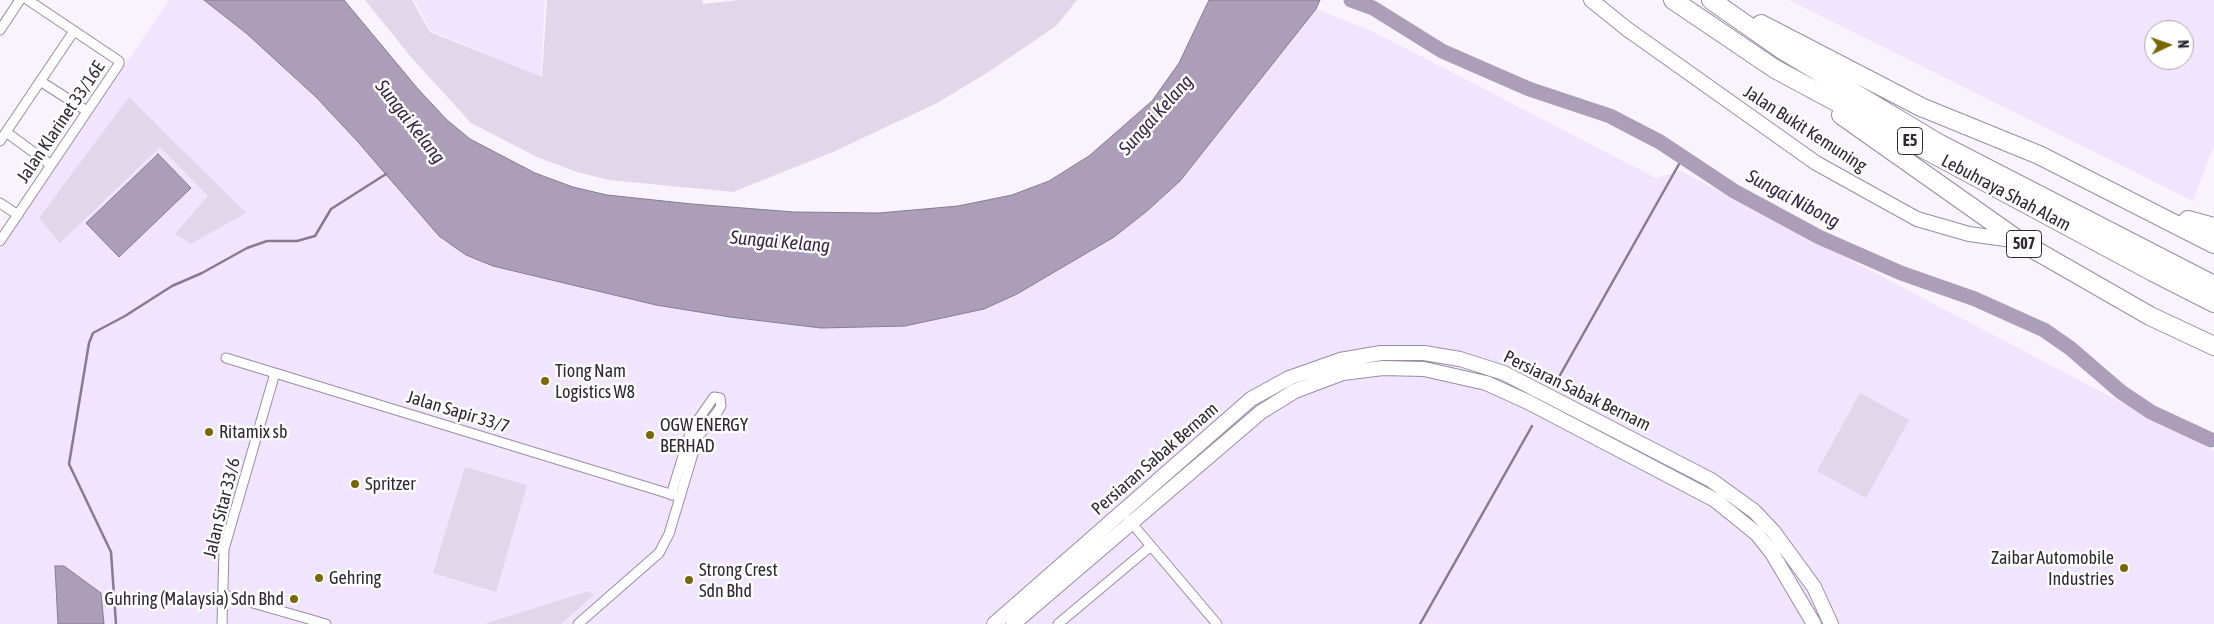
<!DOCTYPE html>
<style>
body{margin:0}
#map{position:relative;width:2214px;height:624px;overflow:hidden;background:#f8f3fd;font-family:"Asap Condensed",sans-serif}
canvas{display:block}
.north{position:absolute;left:2144px;top:20px;width:50px;height:50px;box-sizing:border-box;background:#fff;border:1px solid #aba9ad;border-radius:50%;rotate:87deg;font-size:14px;font-weight:700;line-height:20px;text-align:center;color:#2e2832}
.north::after{content:'';display:block;margin:auto;width:18px;height:22px;background:#796800;clip-path:polygon(50% 0,100% 100%,50% 72%,0 100%)}
</style>
<div id="map">
<canvas width="2214" height="624"></canvas>
<div class="north">N</div>
</div>
<script>
const context = document.querySelector('canvas').getContext('2d');
context.lineJoin = 'round';
function fill(path, color) { context.fillStyle = color; context.fill(path, 'evenodd'); }
const toPath = rows => new Path2D(rows.map(r => 'M' + r).join(''));
function trace(path, color, width, dash) { context.strokeStyle = color; context.lineWidth = width; context.lineCap = dash ? 'butt' : 'round'; context.setLineDash(dash || []); context.stroke(path); }
function label(font, color, halo, rows, align = 'center') {
  context.font = font + ' "Asap Condensed",sans-serif'; context.lineWidth = 5; context.setLineDash([]); context.textBaseline = 'middle'; context.strokeStyle = halo; context.fillStyle = color; for (const [text, x, y, turn = 0] of rows) {
    context.save(); context.translate(x, y); context.rotate((+turn || 0) * Math.PI / 180); context.textAlign = isNaN(turn) ? turn : align; if (halo) context.strokeText(text, 0, 0); context.fillText(text, 0, 0); context.restore();
  }
}
const built = toPath([
 [169,0,204,0,246,33,316,97,358,142,439,236,466,255,493,266,656,305,730,317,821,328,905,326,984,309,1017,294,1114,237,1147,211,1180,181,1316,9,1376,33,1656,178,1681,171,2214,451,2214,624,0,624,0,249],
 [414,0,545,0,541,77,431,31],
 [1789,0,2214,0,2214,145,2193,201],
 [2154,30,2184,30,2184,60,2154,60]
]);
const green = toPath([
 [365,0,412,0,430,32,542,77,547,0,702,0,703,4,739,0,1077,0,1056,26,990,71,937,103,833,152,733,192,609,180,577,172,537,157,471,123,411,57],
 [129,97,246,213,191,244,175,234,208,196,160,147,60,243,39,218],
 [1860,393,1909,420,1866,498,1817,471],
 [465,467,527,485,496,592,433,573],
 [589,591,594,595,561,624,484,624]
]);
const water = toPath([
 [204,0,344,0,418,89,447,120,470,139,535,173,573,187,607,195,692,204,794,212,879,213,958,206,1012,195,1049,181,1089,156,1152,101,1179,63,1209,0,1320,0,1316,9,1180,181,1147,211,1114,237,1017,294,984,309,905,326,821,328,730,317,656,305,493,266,466,255,439,236,358,142,316,97,246,33,204,0],
 [158,154,191,188,119,257,86,223,158,154],
 [55,566,64,566,101,593,104,624,58,624,55,566]
]);
const stream = toPath([
 [1555,384,1683,157],
 [116,624,111,552,69,464,89,343,93,333,125,316,172,286,202,273,247,248,267,241,297,241,315,236,331,209,386,174],
 [1420,624,1532,426]
]);
const river = toPath([
 [1351,0,1373,8,1442,51,1529,89,1610,116,1660,142,1734,191,1819,237,1901,273,1975,299,2044,330,2070,348,2121,392,2151,412,2211,440]
]);
const street = toPath([
 [0,30,20,0],
 [40,81,87,111],
 [6,132,51,165],
 [0,141,74,31],
 [0,203,18,215],
 [0,241,119,64,119,61,28,0],
 [226,358,680,497],
 [1129,520,1217,624],
 [222,594,326,624],
 [222,624,224,549,275,373],
 [578,624,659,553,669,534,698,437,718,411,721,406,720,398,714,397,691,430,671,495],
 [1058,624,1151,546]
]);
const secondary = toPath([
 [1591,0,1627,29,1816,163,1917,219,1969,234,2020,241],
 [994,624,1251,399,1289,378,1340,360,1381,353,1424,353,1460,359,1504,373,1711,480,1754,511,1773,531,1814,587,1831,624],
 [1013,624,1261,412,1295,391,1343,373,1383,368,1424,369,1486,383,1528,402,1715,500,1757,534,1772,553,1814,624]
]);
const highway = toPath([
 [1673,0,1775,69,2153,272,2214,303],
 [1711,0,1784,51,1940,144,2214,285],
 [1761,24,1921,107,2039,155,2214,244],
 [1841,115,2021,242,2150,316,2214,346],
 [2188,220,2214,227]
]);
const markers = [
 [545,381,5,"#796800"],
 [209,432,5,"#796800"],
 [650,435,5,"#796800"],
 [355,484,5,"#796800"],
 [2124,568,5,"#796800"],
 [319,578,5,"#796800"],
 [689,580,5,"#796800"],
 [294,599,5,"#796800"]
];
const shields = [
 [1910,141,25],
 [2024,244,35]
];
const shieldNames = [
 ["E5",1910,141],
 ["507",2024,244]
];
const streetNames = [
 ["Jalan Klarinet 33/16E",61,122,-56],
 ["Jalan Bukit Kemuning",1805,129,33],
 ["Lebuhraya Shah Alam",2006,193,28],
 ["Persiaran Sabak Bernam",1577,391,26],
 ["Jalan Sapir 33/7",458,412,17],
 ["Persiaran Sabak Bernam",1155,459,-41],
 ["Jalan Sitar 33/6",222,508,-76]
];
const poiNames = [
 ["Tiong Nam",555,371],
 ["Logistics W8",555,392],
 ["OGW ENERGY",660,425],
 ["BERHAD",660,446],
 ["Ritamix sb",219,432],
 ["Spritzer",365,484],
 ["Zaibar Automobile",2114,558,"right"],
 ["Industries",2114,579,"right"],
 ["Strong Crest",699,570],
 ["Sdn Bhd",699,591],
 ["Gehring",329,578],
 ["Guhring (Malaysia) Sdn Bhd",284,599,"right"]
];
const waterNames = [
 ["Sungai Kelang",1156,115,-48],
 ["Sungai Kelang",410,122,52],
 ["Sungai Nibong",1793,199,28],
 ["Sungai Kelang",780,242,5]
];
fill(built, '#f1e4ff');
fill(green, '#e1d7ea');
fill(water, '#ac9eb9');
trace(water, '#867b90', 1);
trace(stream, '#867b90', 2.5);
trace(river, '#ac9eb9', 15);
trace(street, '#998da5', 11);
trace(secondary, '#998da5', 16);
trace(highway, '#998da5', 20);
trace(street, '#fff', 9);
trace(secondary, '#fff', 14);
trace(highway, '#fff', 18);
for (const [x, y, r, color] of markers) { const dot = new Path2D(); dot.arc(x, y, r, 0, 2 * Math.PI); context.fillStyle = color; context.fill(dot); trace(dot, '#fff', 2); }
for (const [x, y, w] of shields) { const box = new Path2D(); box.roundRect(x - w / 2, y - 13.5, w, 27, 4); context.fillStyle = '#fff'; context.fill(box); trace(box, '#2e2832', 1); }
label('bold 16px', '#2e2832', null, shieldNames);
label('18px', '#2e2832', '#fff', streetNames);
label('18px', '#2e2832', '#fff', poiNames, 'left');
label('italic 19px', '#382349', '#fff', waterNames);
</script>
